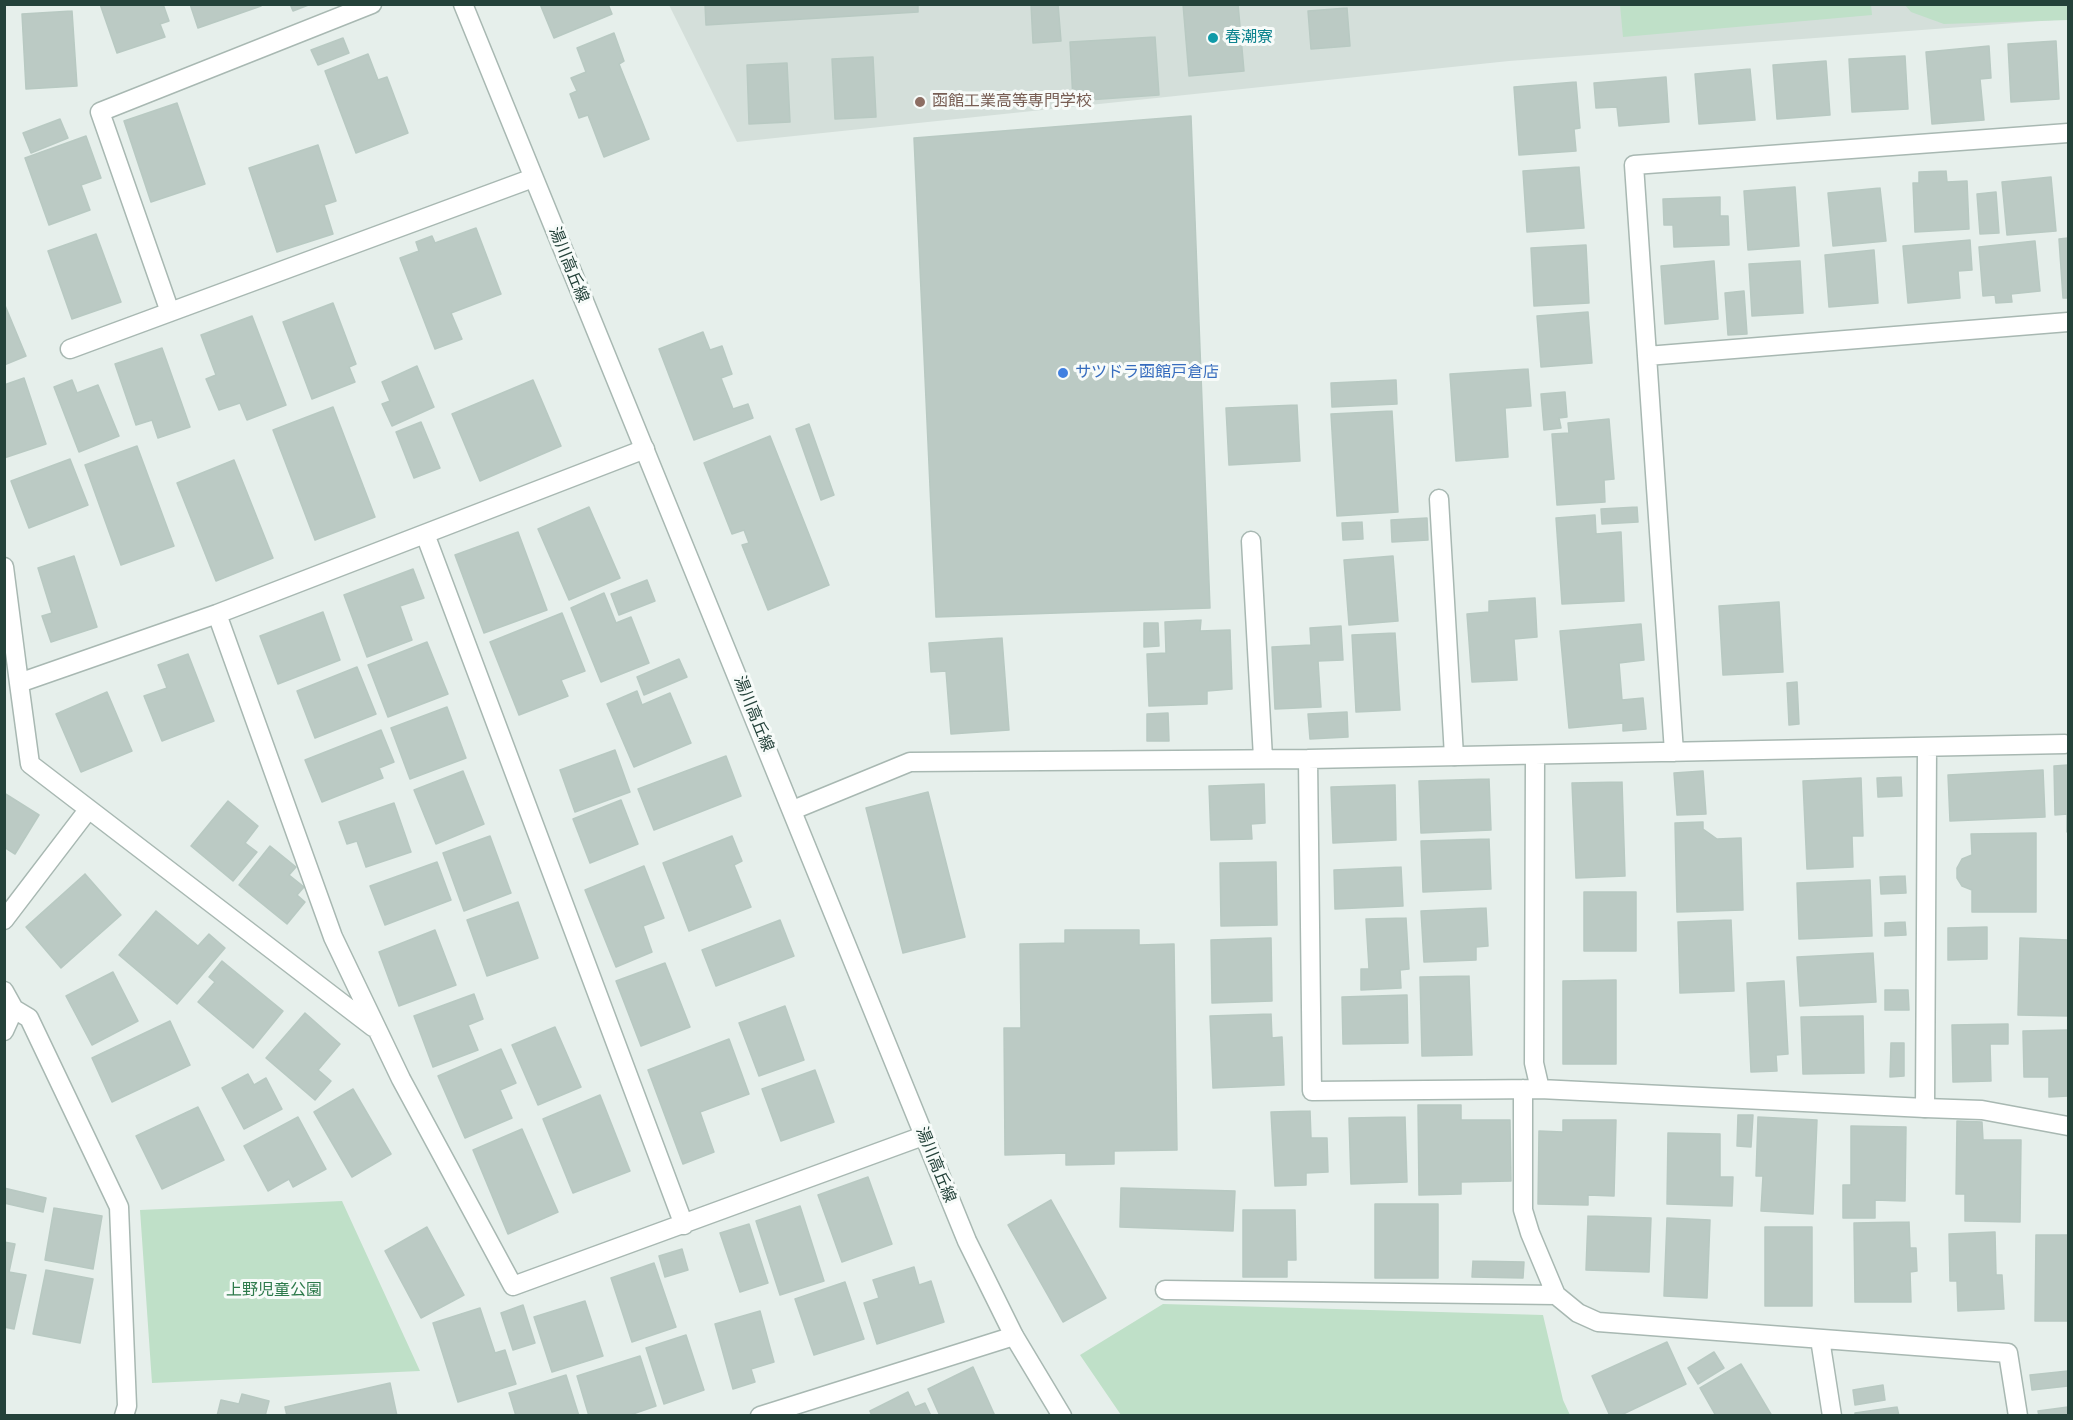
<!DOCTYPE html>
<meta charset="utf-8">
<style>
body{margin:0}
#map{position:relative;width:2073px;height:1420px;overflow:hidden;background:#e6efeb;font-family:Roboto,sans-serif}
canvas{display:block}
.frame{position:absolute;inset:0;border:6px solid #24423a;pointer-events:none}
</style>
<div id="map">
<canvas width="2073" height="1420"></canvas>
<div class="frame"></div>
</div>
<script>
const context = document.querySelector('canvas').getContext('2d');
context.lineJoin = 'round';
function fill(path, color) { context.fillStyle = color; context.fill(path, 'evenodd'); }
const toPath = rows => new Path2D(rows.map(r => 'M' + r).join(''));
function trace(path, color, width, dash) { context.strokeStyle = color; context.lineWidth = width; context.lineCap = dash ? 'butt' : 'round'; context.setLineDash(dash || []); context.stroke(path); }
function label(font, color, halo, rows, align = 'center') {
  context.font = font + ' Roboto,"Noto Sans JP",sans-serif'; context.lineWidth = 6; context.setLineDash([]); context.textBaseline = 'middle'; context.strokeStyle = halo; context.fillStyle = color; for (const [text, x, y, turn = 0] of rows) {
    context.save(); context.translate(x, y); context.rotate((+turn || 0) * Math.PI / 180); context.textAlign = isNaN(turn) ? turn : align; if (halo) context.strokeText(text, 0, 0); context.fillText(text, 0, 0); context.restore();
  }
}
const built = toPath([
 [2068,4,2068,19,1509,61,737,142,669,5]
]);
const green = toPath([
 [1871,4,1872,15,1623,37,1620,5],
 [1905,5,2068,5,2068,20,1944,24,1911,12],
 [342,1201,420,1371,152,1383,140,1210],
 [1163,1304,1543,1315,1563,1400,1570,1415,1121,1415,1080,1355]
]);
const building = toPath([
 [100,4,163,4,169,21,160,24,165,37,117,53,100,4],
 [190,4,261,4,261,6,198,28,190,4],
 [290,4,311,4,293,11,290,4],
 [540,4,608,4,612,14,554,38,540,4],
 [705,4,918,4,918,12,706,25,705,4],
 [1031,4,1058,4,1061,41,1033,43,1031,4],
 [1183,4,1238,4,1244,71,1189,76,1183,4],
 [1347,8,1350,46,1311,49,1308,11,1347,8],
 [72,11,77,86,26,89,22,14,72,11],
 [614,33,624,61,619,64,649,139,604,157,588,115,579,118,570,94,577,91,571,78,586,72,577,48,614,33],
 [1155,37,1159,95,1073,101,1070,42,1155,37],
 [343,38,349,53,318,65,311,50,343,38],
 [2056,41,2059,99,2011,102,2008,44,2056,41],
 [1989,46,1991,78,1980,79,1984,120,1932,124,1926,52,1989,46],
 [368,54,378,80,387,77,408,133,356,153,325,71,368,54],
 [1905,56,1908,109,1852,112,1849,59,1905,56],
 [873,57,876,117,835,119,832,59,873,57],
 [1826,61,1830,115,1777,119,1773,65,1826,61],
 [787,63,790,122,749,124,747,65,787,63],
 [1750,69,1755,120,1699,124,1695,74,1750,69],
 [1666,77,1669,122,1619,126,1617,107,1596,108,1594,83,1666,77],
 [1576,82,1580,128,1574,129,1576,151,1519,155,1514,87,1576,82],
 [177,103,205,184,151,202,124,121,177,103],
 [1191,116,1210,608,936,617,914,138,1191,116],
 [60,119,68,138,31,153,23,133,60,119],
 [86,136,101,178,81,185,90,210,49,225,25,158,86,136],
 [318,145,336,201,324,205,333,234,277,252,249,168,318,145],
 [1579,167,1584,228,1527,232,1523,171,1579,167],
 [1946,171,1947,182,1967,181,1969,229,1915,232,1913,183,1919,183,1919,172,1946,171],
 [2051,177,2056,231,2007,235,2002,182,2051,177],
 [1795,187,1799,246,1748,250,1744,191,1795,187],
 [1880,188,1886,241,1833,246,1828,193,1880,188],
 [1996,192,1999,233,1980,234,1977,194,1996,192],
 [1720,197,1720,216,1728,216,1729,245,1674,247,1673,225,1664,225,1663,199,1720,197],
 [476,228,501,294,451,313,462,339,435,349,400,258,419,251,416,242,432,236,435,243,476,228],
 [96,234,121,302,72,319,48,251,96,234],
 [2068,238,2068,298,2063,298,2059,239,2068,238],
 [1970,240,1972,270,1958,271,1960,298,1908,303,1903,246,1970,240],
 [2035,241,2040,291,2011,294,2012,302,1996,303,1995,295,1983,296,1979,247,2035,241],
 [1586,245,1589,303,1534,306,1531,248,1586,245],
 [1874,250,1878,303,1829,307,1825,255,1874,250],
 [1714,261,1718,319,1665,324,1661,266,1714,261],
 [1800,261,1803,313,1752,316,1749,264,1800,261],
 [1744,291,1747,334,1728,335,1725,293,1744,291],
 [4,303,26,356,4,365,4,303],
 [333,303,356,364,349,367,355,382,312,399,283,322,333,303],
 [1588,312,1592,363,1541,367,1537,316,1588,312],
 [252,316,286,405,247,420,240,403,219,410,206,379,216,375,201,335,252,316],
 [703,332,710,350,722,346,732,374,721,378,733,409,748,404,753,418,694,440,659,349,703,332],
 [162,348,190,427,158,438,152,420,136,425,115,364,162,348],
 [417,366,434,407,392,426,382,404,390,401,382,382,417,366],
 [1528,369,1531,406,1505,408,1508,457,1456,461,1450,374,1528,369],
 [24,378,46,444,4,458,4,385,24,378],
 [72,380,77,393,98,385,119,436,79,452,54,387,72,380],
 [533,380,561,446,480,481,452,414,533,380],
 [1396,380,1397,404,1332,407,1331,383,1396,380],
 [1565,392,1567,417,1559,418,1561,428,1544,430,1541,394,1565,392],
 [1297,405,1300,461,1229,465,1226,408,1297,405],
 [333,407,375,517,315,540,273,430,333,407],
 [1392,411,1398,512,1337,516,1331,414,1392,411],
 [1609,419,1614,479,1604,480,1605,502,1557,505,1552,434,1569,433,1568,423,1609,419],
 [421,422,440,468,414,478,396,432,421,422],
 [809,424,834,495,821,500,796,429,809,424],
 [770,436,829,585,768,610,742,545,749,543,744,530,732,534,704,463,770,436],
 [137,446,174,546,121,565,85,465,137,446],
 [70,459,88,505,29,528,11,481,70,459],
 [234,460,273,558,216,581,177,483,234,460],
 [589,507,620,578,569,600,538,529,589,507],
 [1637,507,1638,522,1602,524,1601,509,1637,507],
 [1595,515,1596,534,1621,532,1624,601,1562,604,1556,518,1595,515],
 [1427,518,1428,540,1392,542,1391,520,1427,518],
 [1362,522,1363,539,1343,540,1342,523,1362,522],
 [518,532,547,610,484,633,455,555,518,532],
 [74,556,97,627,51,642,42,616,52,613,38,568,74,556],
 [1393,556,1398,621,1349,625,1344,560,1393,556],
 [413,569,424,598,400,606,412,640,367,657,344,595,413,569],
 [647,580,655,601,619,615,611,594,647,580],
 [604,593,616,623,631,617,649,663,601,682,571,608,604,593],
 [1535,598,1537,637,1514,639,1517,680,1472,682,1467,614,1489,612,1489,601,1535,598],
 [1779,602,1783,672,1723,675,1719,606,1779,602],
 [323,612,340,660,278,684,260,636,323,612],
 [562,613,585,671,561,680,568,696,519,715,490,642,562,613],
 [1201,620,1200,631,1230,630,1232,689,1207,691,1207,704,1149,706,1147,654,1166,653,1165,622,1201,620],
 [1144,623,1158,623,1159,646,1144,647,1144,623],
 [1641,624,1644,660,1619,663,1622,700,1643,698,1646,729,1623,731,1623,723,1569,728,1560,631,1641,624],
 [1341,626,1343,660,1318,661,1321,707,1275,709,1272,647,1311,645,1310,628,1341,626],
 [1395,633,1400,710,1356,712,1352,635,1395,633],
 [1002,638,1009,730,951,734,946,671,931,672,929,643,1002,638],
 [427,642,448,694,388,717,368,665,427,642],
 [188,654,214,721,162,741,144,696,167,688,158,665,188,654],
 [679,659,687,677,644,695,637,677,679,659],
 [357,667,376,714,315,738,297,691,357,667],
 [1797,682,1799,724,1789,725,1787,683,1797,682],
 [637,691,642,705,670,693,691,743,634,767,607,704,637,691],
 [107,692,132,751,81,772,56,714,107,692],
 [447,707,466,758,410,779,391,728,447,707],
 [1347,712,1348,737,1310,739,1308,714,1347,712],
 [1168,713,1169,741,1147,741,1147,714,1168,713],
 [381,730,394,762,379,768,383,778,322,802,305,760,381,730],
 [615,750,630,792,575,812,560,770,615,750],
 [726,756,741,796,654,830,638,789,726,756],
 [2068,765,2068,832,2067,832,2067,814,2055,815,2054,766,2068,765],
 [2043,770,2045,817,1950,821,1948,775,2043,770],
 [463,771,484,824,436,844,414,790,463,771],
 [1703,771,1706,814,1677,815,1674,773,1703,771],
 [1901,777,1902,796,1878,797,1877,778,1901,777],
 [1861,778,1863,836,1852,836,1853,867,1807,869,1803,781,1861,778],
 [1489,779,1491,830,1421,833,1419,781,1489,779],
 [1622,782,1625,876,1576,878,1572,783,1622,782],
 [1264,784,1265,823,1251,824,1252,839,1211,840,1209,786,1264,784],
 [1395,785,1396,840,1333,843,1331,787,1395,785],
 [928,792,965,937,903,953,866,808,928,792],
 [4,793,39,815,15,854,4,847,4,793],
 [621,800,638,844,590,863,573,819,621,800],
 [228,801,258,826,245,843,257,852,233,881,191,846,228,801],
 [394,803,411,852,366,867,357,841,347,844,339,822,394,803],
 [1703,822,1703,829,1717,839,1741,838,1743,910,1677,912,1675,823,1703,822],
 [2036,833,2036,912,1972,912,1972,890,1962,886,1957,878,1957,868,1962,859,1972,855,1971,834,2036,833],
 [490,836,511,893,464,911,443,853,490,836],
 [732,836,742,861,734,865,751,907,689,931,663,863,732,836],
 [1489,839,1491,889,1423,892,1421,841,1489,839],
 [270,846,296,867,289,875,304,887,297,895,305,902,287,924,239,885,270,846],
 [437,862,451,900,385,925,370,886,437,862],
 [1276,862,1277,925,1221,926,1220,863,1276,862],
 [644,866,664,918,643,926,652,952,616,967,585,890,644,866],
 [1401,867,1403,906,1335,909,1334,870,1401,867],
 [85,874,121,915,61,968,26,927,85,874],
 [1905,876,1906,893,1881,894,1880,877,1905,876],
 [1870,880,1872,936,1799,939,1797,883,1870,880],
 [1584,892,1636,892,1636,951,1584,951,1584,892],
 [518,902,538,958,487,976,467,920,518,902],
 [1486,908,1488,946,1476,947,1476,960,1424,962,1421,911,1486,908],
 [156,911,198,946,209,934,225,948,177,1004,119,955,156,911],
 [1406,918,1409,969,1400,970,1401,988,1361,990,1361,969,1369,969,1366,919,1406,918],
 [780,920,794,956,716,986,702,950,780,920],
 [1731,920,1734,991,1680,993,1678,922,1731,920],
 [1905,922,1906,935,1885,936,1885,923,1905,922],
 [1987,927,1987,959,1948,960,1948,928,1987,927],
 [435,930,456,985,399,1006,379,952,435,930],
 [1065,930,1139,930,1139,945,1174,944,1177,1150,1114,1151,1114,1164,1066,1165,1066,1153,1005,1155,1004,1028,1021,1028,1020,944,1065,943,1065,930],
 [1271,938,1272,1001,1212,1003,1211,940,1271,938],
 [2020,938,2068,940,2068,1016,2018,1015,2020,938],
 [1873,953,1876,1002,1800,1006,1797,957,1873,953],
 [222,961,283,1011,253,1048,198,1002,215,982,209,977,222,961],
 [665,963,690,1027,641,1046,616,981,665,963],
 [113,972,138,1021,92,1045,66,996,113,972],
 [1469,976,1472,1055,1422,1056,1420,977,1469,976],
 [1616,980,1616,1064,1563,1064,1563,981,1616,980],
 [1784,981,1788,1054,1776,1055,1777,1071,1751,1072,1747,983,1784,981],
 [1885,990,1908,990,1909,1010,1885,1010,1885,990],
 [474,994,483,1019,468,1025,478,1050,433,1067,414,1016,474,994],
 [1407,995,1408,1043,1343,1044,1342,997,1407,995],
 [785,1006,804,1060,759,1076,739,1023,785,1006],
 [305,1013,340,1044,318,1070,331,1081,315,1100,266,1058,305,1013],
 [1271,1014,1272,1038,1282,1037,1284,1085,1213,1088,1210,1016,1271,1014],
 [1863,1016,1864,1073,1803,1074,1801,1017,1863,1016],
 [170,1021,190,1065,112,1102,92,1058,170,1021],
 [2008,1024,2008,1044,1990,1044,1991,1081,1953,1082,1952,1025,2008,1024],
 [555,1027,581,1087,538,1105,512,1045,555,1027],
 [2068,1030,2068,1096,2049,1097,2049,1077,2024,1077,2023,1031,2068,1030],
 [729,1039,749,1094,700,1112,714,1152,683,1164,648,1070,729,1039],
 [1891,1043,1904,1043,1904,1076,1890,1077,1891,1043],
 [501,1049,516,1083,500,1090,512,1118,465,1138,438,1076,501,1049],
 [815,1070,834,1122,781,1141,762,1089,815,1070],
 [248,1074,254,1085,266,1078,282,1109,244,1129,222,1088,248,1074],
 [353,1089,391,1154,352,1177,314,1112,353,1089],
 [600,1095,630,1171,573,1193,543,1119,600,1095],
 [1418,1105,1461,1105,1461,1120,1510,1120,1511,1181,1461,1182,1461,1194,1419,1195,1418,1105],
 [198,1107,224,1160,162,1189,136,1136,198,1107],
 [1310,1111,1311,1138,1327,1138,1328,1172,1306,1173,1306,1185,1275,1186,1271,1112,1310,1111],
 [1738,1115,1753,1115,1751,1147,1737,1146,1738,1115],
 [298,1117,326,1169,293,1187,289,1179,268,1191,244,1146,298,1117],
 [1405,1117,1407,1182,1351,1184,1349,1118,1405,1117],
 [1758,1117,1817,1120,1813,1214,1761,1211,1763,1176,1756,1176,1758,1117],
 [1563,1120,1616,1120,1614,1196,1588,1195,1588,1205,1538,1204,1539,1131,1563,1132,1563,1120],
 [1957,1121,1982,1122,1983,1140,2021,1140,2020,1222,1965,1221,1965,1194,1956,1194,1957,1121],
 [1851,1126,1906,1127,1905,1201,1875,1200,1875,1218,1843,1218,1843,1185,1851,1185,1851,1126],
 [522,1129,558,1212,508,1234,473,1150,522,1129],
 [1668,1133,1720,1134,1720,1177,1733,1177,1732,1206,1667,1204,1668,1133],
 [868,1177,892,1244,842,1262,818,1195,868,1177],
 [4,1188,46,1198,43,1212,4,1203,4,1188],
 [1121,1188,1235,1191,1233,1231,1120,1227,1121,1188],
 [1051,1200,1106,1298,1063,1322,1008,1225,1051,1200],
 [1375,1204,1438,1204,1438,1278,1375,1278,1375,1204],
 [800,1206,824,1281,780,1295,756,1221,800,1206],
 [54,1208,102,1216,93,1269,45,1260,54,1208],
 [1243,1210,1295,1210,1296,1260,1287,1260,1287,1277,1243,1277,1243,1210],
 [1588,1216,1651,1218,1649,1272,1586,1270,1588,1216],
 [1667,1218,1710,1220,1707,1298,1664,1296,1667,1218],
 [1909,1222,1910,1248,1916,1248,1917,1271,1910,1272,1911,1302,1855,1302,1854,1223,1909,1222],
 [749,1224,768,1283,740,1292,720,1233,749,1224],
 [427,1227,464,1295,421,1318,385,1251,427,1227],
 [1765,1227,1812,1227,1812,1306,1765,1306,1765,1227],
 [1995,1232,1996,1275,2002,1275,2004,1309,1958,1311,1957,1281,1950,1281,1949,1234,1995,1232],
 [2036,1235,2068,1235,2068,1321,2035,1321,2036,1235],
 [4,1242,15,1244,9,1272,26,1275,14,1329,4,1327,4,1242],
 [682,1249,688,1270,665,1277,659,1256,682,1249],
 [1473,1261,1524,1262,1523,1278,1472,1277,1473,1261],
 [654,1263,676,1327,632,1342,611,1278,654,1263],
 [914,1267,919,1285,931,1281,944,1322,877,1344,864,1303,879,1298,873,1280,914,1267],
 [46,1270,93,1279,80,1343,33,1334,46,1270],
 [845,1282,864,1339,814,1355,795,1299,845,1282],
 [585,1301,603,1356,552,1372,534,1317,585,1301],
 [523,1305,535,1343,513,1350,501,1313,523,1305],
 [480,1308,495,1353,505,1350,516,1384,458,1402,433,1323,480,1308],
 [760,1311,774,1362,751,1369,755,1382,733,1389,715,1324,760,1311],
 [686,1335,704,1390,664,1404,646,1348,686,1335],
 [1667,1342,1686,1384,1619,1416,1610,1416,1592,1376,1667,1342],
 [1714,1352,1724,1368,1698,1384,1688,1368,1714,1352],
 [640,1356,656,1406,627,1416,589,1416,577,1376,640,1356],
 [1741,1364,1772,1416,1716,1416,1700,1388,1741,1364],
 [973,1367,995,1416,940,1416,928,1389,973,1367],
 [2068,1371,2068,1386,2032,1390,2030,1375,2068,1371],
 [566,1375,579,1416,516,1416,509,1393,566,1375],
 [390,1383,397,1416,287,1416,285,1407,390,1383],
 [1883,1385,1885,1400,1855,1405,1853,1390,1883,1385],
 [908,1392,915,1407,925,1403,931,1416,872,1416,870,1411,908,1392],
 [242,1394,269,1401,265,1416,217,1416,221,1400,239,1404,242,1394],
 [1897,1407,1899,1416,1855,1416,1855,1413,1897,1407],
 [2068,1407,2068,1416,2039,1416,2038,1411,2068,1407]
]);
const service = toPath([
 [1439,499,1454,756],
 [1925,1108,1982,1110,2068,1126]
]);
const minor = toPath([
 [170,312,100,112,372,4],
 [70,349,533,178],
 [1647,356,2068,322],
 [425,534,684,1225],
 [1251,541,1263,758],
 [4,567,19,683,217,614,645,449],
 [217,614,333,937,401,1079,513,1286,923,1136],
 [19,683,30,764,373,1027],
 [1674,752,1634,165,2068,133],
 [1535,755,1534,1063,1540,1089],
 [1308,759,1312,1091,1540,1089,1925,1108,1927,748],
 [793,810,910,762,1308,759,2065,744],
 [4,920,88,810],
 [4,991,14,1009,4,1031],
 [14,1009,29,1018,119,1207,127,1406,124,1416],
 [1523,1089,1523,1210,1530,1233,1556,1295,1578,1313,1598,1322,2008,1353,2018,1416],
 [1165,1290,1556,1295],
 [1820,1339,1832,1416],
 [760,1416,1014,1336]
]);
const tertiary = toPath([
 [463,4,967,1241,1014,1336,1062,1416]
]);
const markers = [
 [1213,38,6,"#0f9aa8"],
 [920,102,6,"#8d6e63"],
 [1063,373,6,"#3f7fe0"]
];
const cultureNames = [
 ["春潮寮",1225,38]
];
const educationNames = [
 ["函館工業高等専門学校",932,102]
];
const streetNames = [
 ["湯川高丘線",568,265,68],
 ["湯川高丘線",753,714,68],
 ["湯川高丘線",935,1165,68]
];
const shopNames = [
 ["サツドラ函館戸倉店",1075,373]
];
const parkNames = [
 ["上野児童公園",274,1291]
];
fill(built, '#d4dfda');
fill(green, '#bfe0c8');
fill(building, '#bbcac4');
trace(building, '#b8c9c2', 1.5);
trace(service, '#a8b8b2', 21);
trace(minor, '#a8b8b2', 21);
trace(tertiary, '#a8b8b2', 21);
trace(service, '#fff', 18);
trace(minor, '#fff', 18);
trace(tertiary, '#fff', 18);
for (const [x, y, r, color] of markers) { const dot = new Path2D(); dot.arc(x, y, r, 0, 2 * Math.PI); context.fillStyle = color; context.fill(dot); trace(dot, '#f7fbf9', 2); }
label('16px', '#0d838f', '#f7fbf9', cultureNames, 'left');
label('16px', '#785e54', '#f7fbf9', educationNames, 'left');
label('16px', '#24423a', '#f7fbf9', streetNames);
label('16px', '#366cbe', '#f7fbf9', shopNames, 'left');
label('16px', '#2d7a4b', '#f7fbf9', parkNames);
</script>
